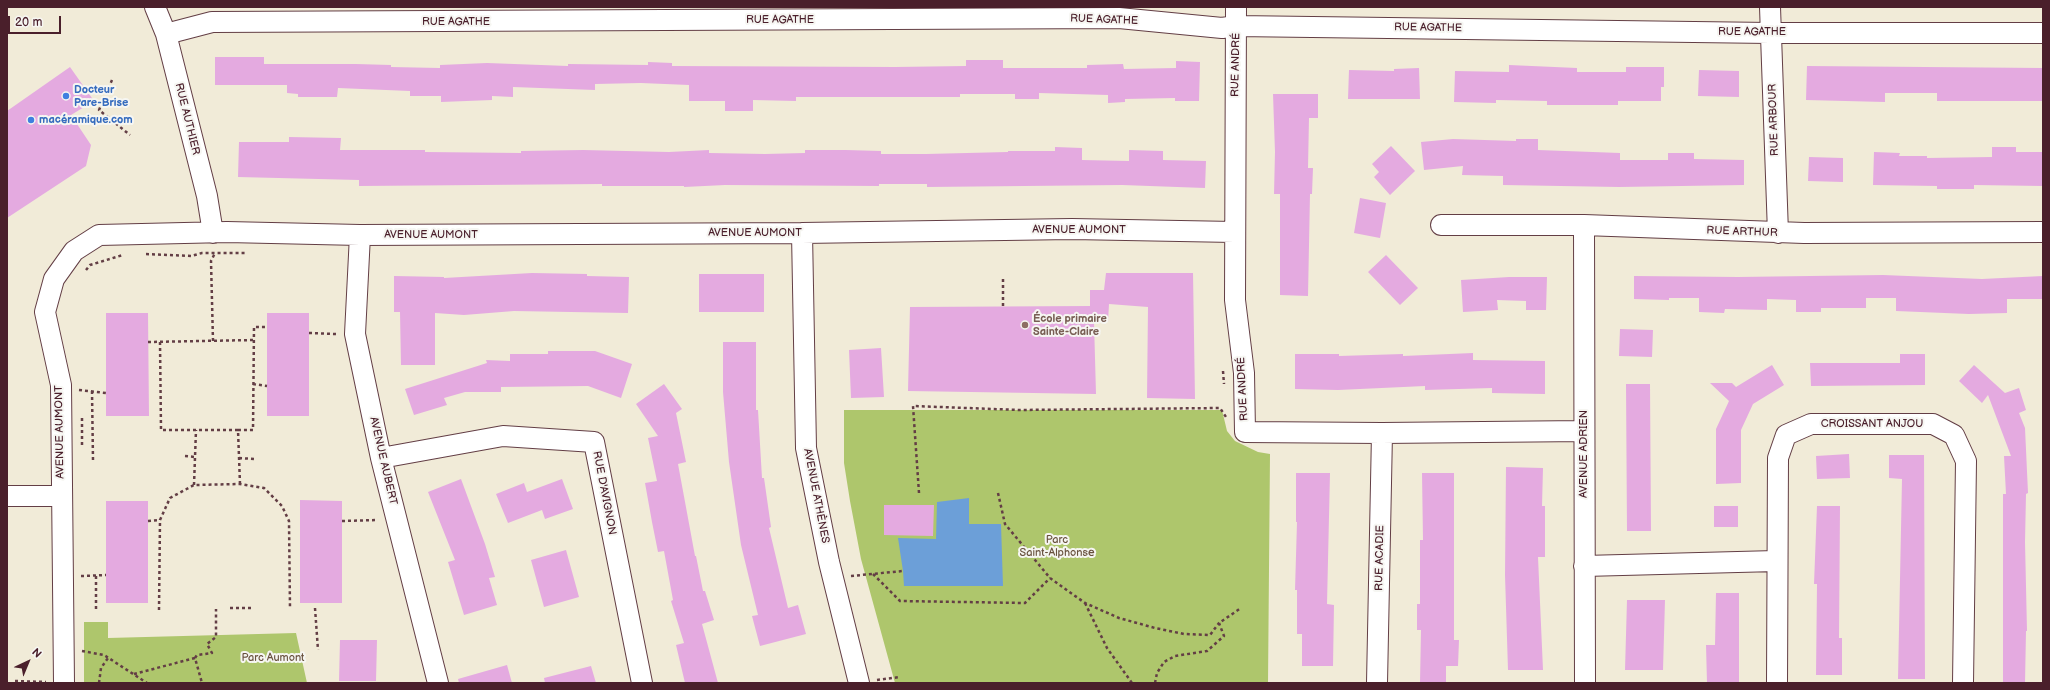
<!DOCTYPE html>
<meta charset="utf-8">
<style>
body{margin:0}
#map{position:relative;width:2050px;height:690px;overflow:hidden;background:#f1ebd8;font-family:"Balsamiq Sans",sans-serif}
canvas{display:block}
.frame{position:absolute;inset:0;border:8px solid #4a1f2b;pointer-events:none}
.north{position:absolute;left:8px;top:642px;width:40px;height:40px;-webkit-text-stroke:3px #f6f6f2;paint-order:stroke;rotate:44deg;font-size:11px;font-weight:700;line-height:16px;text-align:center;color:#4a1f2b}
.north::after{content:'';display:block;margin:auto;width:14px;height:18px;background:#4a1f2b;clip-path:polygon(50% 0,100% 100%,50% 72%,0 100%)}
.scale{position:absolute;left:8px;top:16px;width:53px;height:18px;box-sizing:border-box;border:2px solid #4a1f2b;border-top:0;padding-left:5px;font-size:12px;line-height:14px;white-space:nowrap;color:#4a1f2b;-webkit-text-stroke:3px #f6f6f2;paint-order:stroke}
</style>
<div id="map">
<canvas width="2050" height="690"></canvas>
<div class="frame"></div>
<div class="north">N</div>
<div class="scale">20 m</div>
</div>
<script>
const context = document.querySelector('canvas').getContext('2d');
context.lineJoin = 'round';
function fill(path, color) { context.fillStyle = color; context.fill(path, 'evenodd'); }
const toPath = rows => new Path2D(rows.map(r => 'M' + r).join(''));
function trace(path, color, width, dash) { context.strokeStyle = color; context.lineWidth = width; context.lineCap = dash ? 'butt' : 'round'; context.setLineDash(dash || []); context.stroke(path); }
function label(font, color, halo, rows, align = 'center') {
  context.font = font + ' "Balsamiq Sans",sans-serif'; context.lineWidth = 4; context.setLineDash([]); context.textBaseline = 'middle'; context.strokeStyle = halo; context.fillStyle = color; for (const [text, x, y, turn = 0] of rows) {
    context.save(); context.translate(x, y); context.rotate((+turn || 0) * Math.PI / 180); context.textAlign = isNaN(turn) ? turn : align; if (halo) context.strokeText(text, 0, 0); context.fillText(text, 0, 0); context.restore();
  }
}
const green = toPath([
 [844,410,1222,410,1227,431,1235,441,1258,452,1270,454,1268,683,895,683,861,559,850,501,844,463],
 [84,622,108,622,108,638,296,633,307,683,84,683]
]);
const water = toPath([
 [969,498,969,524,1001,524,1003,586,904,586,903,571,898,538,936,539,937,502]
]);
const building = toPath([
 [215,57,264,57,264,64,356,64,391,65,391,67,440,68,440,65,487,63,568,66,568,64,648,65,648,62,672,63,672,66,895,67,966,66,966,60,1003,60,1003,68,1087,68,1087,65,1123,64,1124,69,1176,68,1176,61,1200,62,1199,101,1175,101,1175,98,1125,99,1125,102,1108,103,1108,95,1039,93,1039,99,1015,99,1015,94,960,94,960,97,796,97,796,101,753,100,753,111,725,111,725,101,689,101,689,85,641,83,595,84,595,90,513,87,513,97,492,96,492,100,441,102,441,96,410,96,410,91,338,88,337,97,298,97,298,94,287,93,287,85,215,85],
 [1509,65,1577,68,1577,72,1626,72,1626,67,1664,67,1664,87,1661,87,1661,101,1618,101,1618,105,1547,105,1547,101,1496,100,1496,103,1454,102,1455,71,1509,72],
 [1807,66,2043,68,2043,101,1937,101,1937,93,1885,93,1885,102,1806,100],
 [70,67,94,101,71,115,91,145,86,166,7,218,7,111],
 [1419,68,1420,99,1348,99,1349,70,1394,71,1394,69],
 [1699,70,1739,71,1739,97,1698,96],
 [1273,94,1318,94,1318,118,1309,118,1308,168,1313,168,1312,194,1310,194,1308,296,1280,295,1280,194,1274,194,1275,152],
 [289,137,341,138,340,150,425,150,425,152,521,153,521,151,583,150,669,152,709,150,709,153,765,154,805,153,805,150,846,150,881,151,881,154,926,154,1008,152,1008,151,1055,151,1055,147,1082,148,1082,160,1129,161,1129,150,1163,151,1163,160,1206,161,1205,188,1122,185,927,187,927,184,879,184,879,186,725,185,684,187,684,186,602,186,602,184,359,186,359,180,238,177,239,142,289,142],
 [1453,139,1516,141,1516,139,1538,139,1538,150,1620,153,1620,160,1668,160,1668,153,1694,153,1694,159,1744,160,1744,185,1619,187,1503,185,1503,176,1462,175,1463,166,1424,170,1421,142],
 [1391,146,1415,171,1390,195,1374,177,1379,172,1372,164],
 [1992,147,2016,147,2016,152,2043,152,2043,186,1974,185,1974,189,1937,189,1937,186,1873,185,1874,152,1900,153,1899,156,1927,156,1927,158,1992,157],
 [1809,157,1843,158,1843,182,1808,181],
 [1360,198,1386,203,1380,238,1354,233],
 [1386,255,1418,288,1400,305,1368,272],
 [532,273,587,274,587,276,629,277,628,313,514,311,464,315,435,313,435,365,401,365,400,312,394,312,394,276,444,277,444,278],
 [1106,273,1193,273,1195,399,1147,398,1148,307,1109,304,1108,322,1094,322,1096,394,908,391,910,307,1090,306,1090,290,1104,290],
 [699,274,764,274,764,312,699,312],
 [1883,275,1982,279,2043,276,2043,299,2007,299,2007,313,1969,314,1896,311,1896,298,1866,298,1866,308,1821,308,1821,312,1796,312,1796,300,1767,299,1767,310,1725,309,1724,313,1699,312,1699,298,1669,298,1669,300,1634,299,1634,276,1738,277],
 [1509,277,1547,277,1546,310,1526,310,1526,301,1497,300,1498,310,1463,312,1461,280],
 [106,313,148,313,149,416,106,416],
 [267,313,309,313,309,416,267,416],
 [1620,329,1653,330,1652,357,1619,356],
 [723,342,756,342,756,410,758,410,762,478,764,478,771,527,769,528,788,608,798,605,806,634,760,646,752,616,758,615,741,545,729,462,723,392],
 [881,348,884,397,851,398,849,350],
 [548,351,595,351,632,364,621,398,588,386,501,387,501,392,465,392,444,398,447,405,414,415,405,389,487,363,486,360,510,361,510,354,548,354],
 [1473,353,1473,360,1545,361,1545,394,1492,393,1492,388,1425,390,1425,386,1338,390,1295,389,1295,354,1339,354,1339,356,1403,354,1403,356],
 [1900,354,1925,354,1925,385,1811,386,1810,363,1900,363],
 [1772,365,1784,385,1753,404,1741,430,1741,483,1716,484,1716,429,1729,401,1710,383,1732,383,1736,387],
 [1974,365,2005,393,2019,388,2026,410,2019,413,2025,428,2028,493,2026,494,2025,542,2027,631,2026,631,2025,683,2003,683,2003,494,2006,494,2004,456,2011,456,1988,395,1982,403,1959,381],
 [664,384,682,409,676,413,686,462,678,464,695,556,696,556,703,591,705,591,714,620,702,624,718,683,685,683,676,645,684,643,671,601,673,600,664,551,658,552,652,522,645,483,657,481,648,438,658,436,636,404],
 [1626,384,1650,384,1651,531,1627,531],
 [1849,454,1850,478,1817,479,1816,456],
 [1889,455,1924,455,1925,679,1898,679,1902,479,1889,478],
 [1506,467,1543,468,1542,506,1545,506,1545,557,1538,557,1543,670,1508,670,1505,575],
 [1296,473,1330,473,1327,604,1334,605,1333,666,1302,666,1302,634,1297,634,1297,590,1295,590,1297,522,1296,522],
 [1422,473,1454,473,1454,640,1459,640,1458,666,1446,666,1446,683,1420,683,1421,630,1417,630,1417,604,1420,604,1420,540,1423,540],
 [461,479,485,544,495,577,489,578,497,605,464,615,448,562,455,560,428,492],
 [562,479,573,509,545,519,542,510,508,523,496,494,524,483,527,492],
 [300,500,342,501,342,603,300,603],
 [106,501,148,501,148,603,106,603],
 [884,505,934,505,933,536,884,535],
 [1714,506,1738,506,1738,527,1714,527],
 [1817,506,1840,506,1839,638,1842,638,1842,675,1816,675,1817,584,1814,584],
 [566,550,579,597,544,607,531,560],
 [1716,593,1739,593,1739,683,1707,683,1706,645,1715,645],
 [1627,600,1665,600,1663,670,1625,670],
 [340,640,377,640,376,681,339,681],
 [507,665,512,683,459,683,458,679],
 [591,666,596,683,545,683,544,678]
]);
const path = toPath([
 [112,80,99,110,130,135],
 [146,254,191,256,202,253,245,253],
 [86,270,90,265,123,255],
 [1003,306,1003,278],
 [309,333,336,334],
 [213,341,211,261,215,253],
 [148,342,254,340],
 [160,342,161,430,238,430],
 [1223,371,1224,384],
 [253,384,267,386],
 [79,390,106,393],
 [92,391,93,460],
 [82,418,82,445],
 [185,456,195,457],
 [239,458,254,459],
 [240,484,238,430,253,430,254,327,267,327],
 [194,485,196,430],
 [919,493,913,406,1020,410,1220,408,1226,417],
 [998,493,1005,524,1050,578,1085,603,1119,618,1155,628,1184,634,1210,635,1219,623],
 [148,521,160,520],
 [342,521,378,520],
 [873,574,900,601,1025,603,1050,578],
 [81,576,106,575],
 [96,576,96,611],
 [851,576,903,571],
 [1085,603,1107,648,1132,683],
 [230,608,251,608],
 [315,608,318,650],
 [159,610,160,520,170,498,194,485,240,484,264,488,282,506,289,521,290,608],
 [82,651,104,655,147,683],
 [195,658,197,655,212,653,207,644,216,637,216,609],
 [134,674,195,658,202,683],
 [877,680,900,677],
 [15,681,46,682],
 [99,683,101,668,108,658],
 [1155,683,1157,673,1164,662,1175,656,1207,651,1224,636,1219,623,1241,608]
]);
const minor = toPath([
 [155,7,166,34,207,196,213,233],
 [1236,7,1235,300,1244,373,1245,432,1382,433,1584,431],
 [1770,7,1778,233],
 [166,34,212,22,1119,18,1222,28,1236,26,1770,33,2043,33],
 [1441,225,1584,225,1804,233,2043,232],
 [1584,225,1585,683],
 [802,233,806,448,829,562,859,683],
 [360,235,355,334,381,458,438,683],
 [381,458,503,436,594,442,642,683],
 [7,496,61,496],
 [1584,566,1776,561],
 [64,683,61,385,45,312,54,279,74,251,99,235,227,232,360,235,802,233,1072,229,1234,232],
 [1377,683,1382,433],
 [1777,683,1778,458,1786,435,1811,424,1933,424,1954,435,1966,461,1963,683]
]);
const markers = [
 [66,96,4,"#3f7fe0"],
 [31,120,4,"#3f7fe0"],
 [1025,325,4,"#8d6e63"]
];
const streetNames = [
 ["RUE AGATHE",780,20],
 ["RUE AGATHE",1104,20,2],
 ["RUE AGATHE",456,22],
 ["RUE AGATHE",1428,28,1],
 ["RUE AGATHE",1752,32],
 ["RUE ANDRÉ",1236,65,-89],
 ["RUE AUTHIER",187,119,76],
 ["RUE ARBOUR",1774,120,-92],
 ["AVENUE AUMONT",1079,230],
 ["RUE ARTHUR",1742,232,2],
 ["AVENUE AUMONT",755,233],
 ["AVENUE AUMONT",431,235],
 ["RUE ANDRÉ",1243,389,-93],
 ["CROISSANT ANJOU",1872,424],
 ["AVENUE AUMONT",60,432,-91],
 ["AVENUE ADRIEN",1584,454,-90],
 ["AVENUE AUBERT",383,461,77],
 ["RUE D'AVIGNON",604,493,79],
 ["AVENUE ATHÈNES",816,496,79],
 ["RUE ACADIE",1380,558,-89]
];
const shopNames = [
 ["Docteur",74,90],
 ["Pare-Brise",74,103],
 ["macéramique.com",39,120]
];
const educationNames = [
 ["École primaire",1033,319],
 ["Sainte-Claire",1033,332]
];
const parkNames = [
 ["Parc",1057,540],
 ["Saint-Alphonse",1057,553],
 ["Parc Aumont",273,658]
];
fill(green, '#aec66c');
fill(water, '#6c9fd8');
fill(building, '#e4aae0');
trace(minor, '#633e45', 22);
trace(path, '#633e45', 2.5, [3, 3]);
trace(minor, '#fff', 20);
for (const [x, y, r, color] of markers) { const dot = new Path2D(); dot.arc(x, y, r, 0, 2 * Math.PI); context.fillStyle = color; context.fill(dot); trace(dot, '#f6f6f2', 1.5); }
label('11px', '#4a1f2b', '#f6f6f2', streetNames);
label('bold 11px', '#366cbe', '#f6f6f2', shopNames, 'left');
label('bold 11px', '#785e54', '#f6f6f2', educationNames, 'left');
label('11px', '#68513e', '#f6f6f2', parkNames);
</script>
